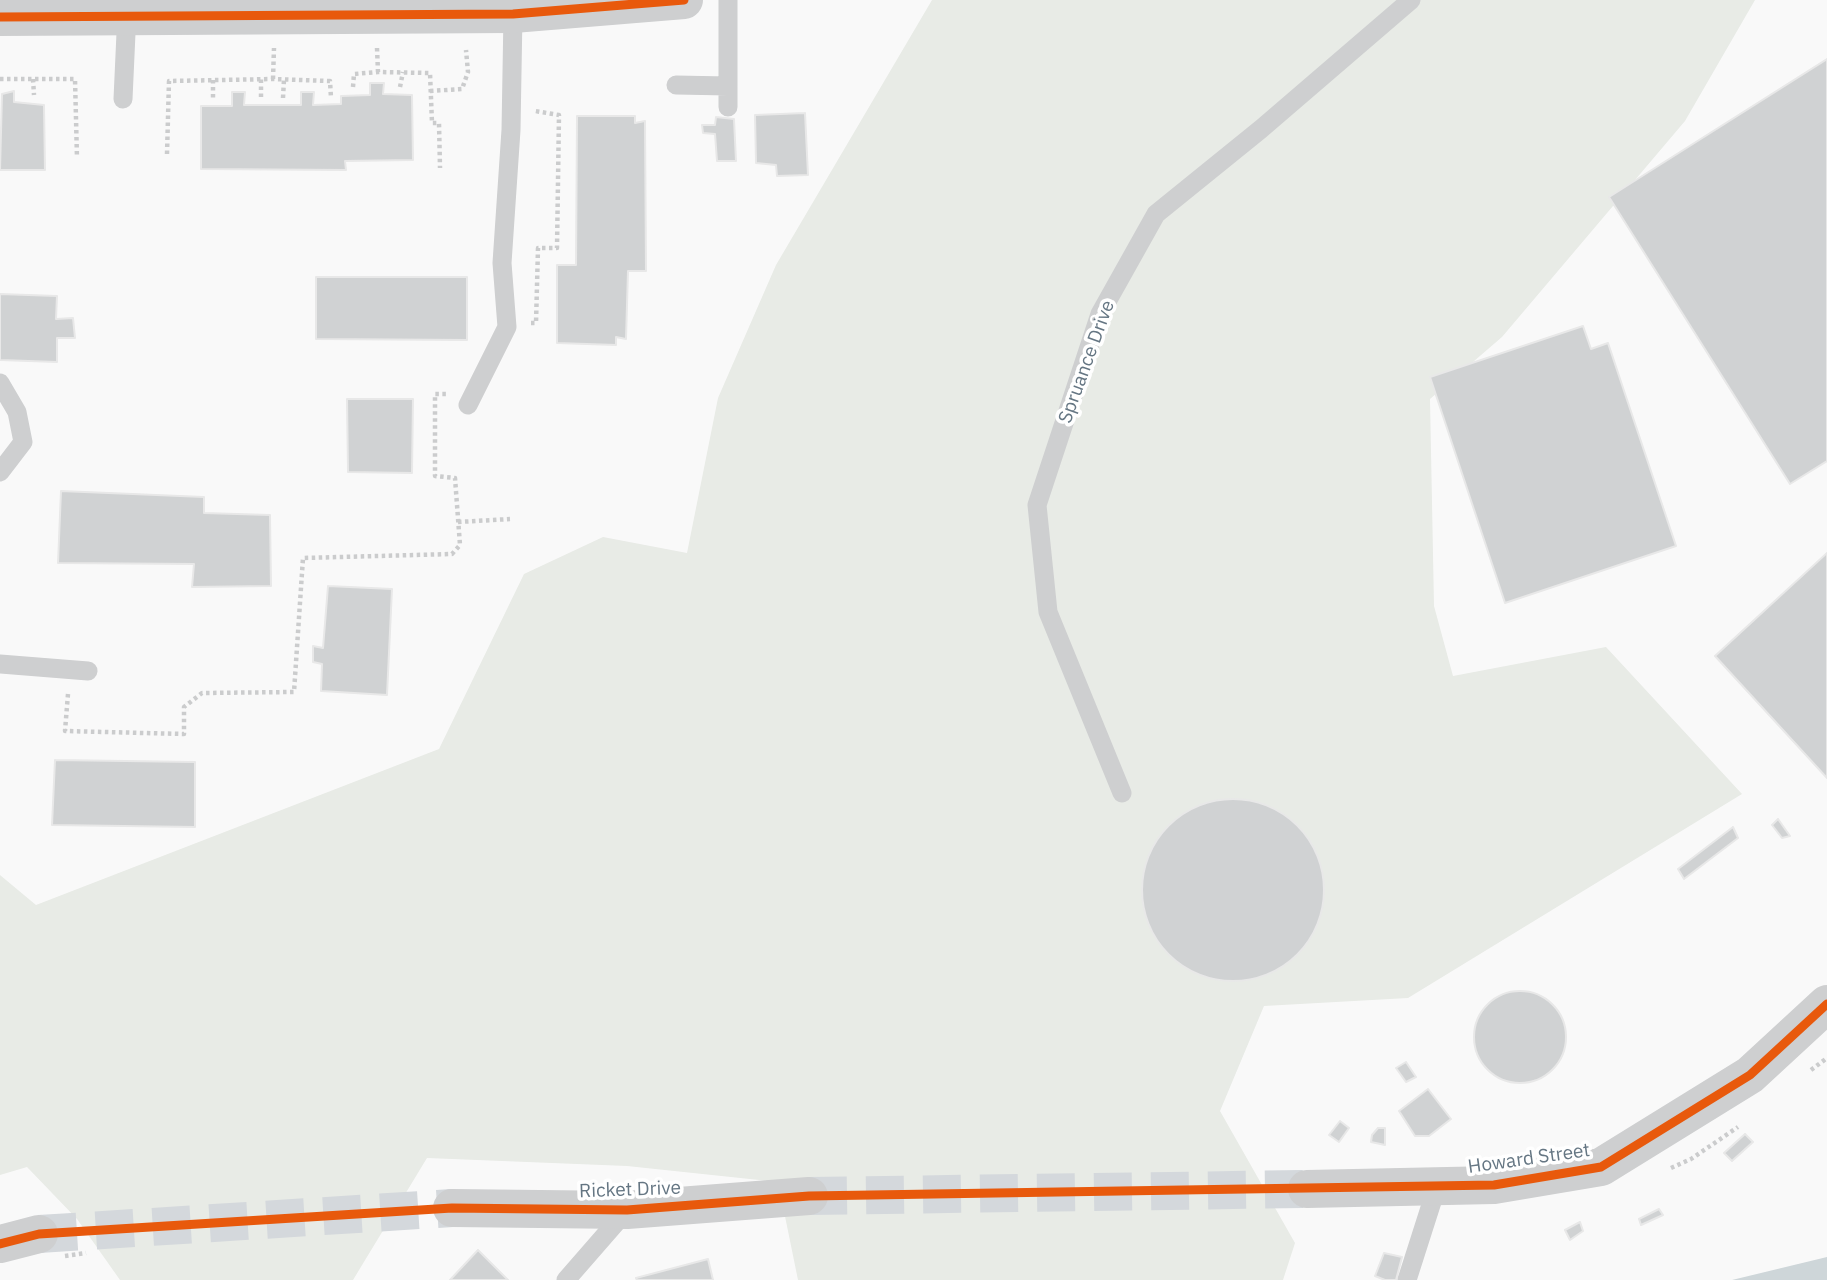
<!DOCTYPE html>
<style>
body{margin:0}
canvas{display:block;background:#f9f9f9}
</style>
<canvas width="1827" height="1280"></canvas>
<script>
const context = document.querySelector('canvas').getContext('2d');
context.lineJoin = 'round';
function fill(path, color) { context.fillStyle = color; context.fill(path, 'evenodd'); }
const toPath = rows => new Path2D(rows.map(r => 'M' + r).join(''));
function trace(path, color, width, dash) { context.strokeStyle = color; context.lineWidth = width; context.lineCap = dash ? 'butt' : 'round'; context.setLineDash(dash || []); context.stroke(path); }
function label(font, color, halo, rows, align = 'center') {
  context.font = font + ' "IBM Plex Sans",sans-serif'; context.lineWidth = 7; context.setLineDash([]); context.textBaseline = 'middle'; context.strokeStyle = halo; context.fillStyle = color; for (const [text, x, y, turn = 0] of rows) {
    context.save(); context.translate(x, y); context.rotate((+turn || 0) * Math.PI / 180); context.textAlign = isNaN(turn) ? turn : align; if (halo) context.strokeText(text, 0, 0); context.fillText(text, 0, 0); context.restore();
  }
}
const green = toPath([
 [932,0,1755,0,1685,121,1502,337,1430,399,1434,606,1453,676,1606,647,1742,794,1408,998,1264,1006,1220,1111,1295,1243,1283,1280,798,1280,778,1182,627,1166,427,1158,353,1280,120,1280,77,1219,27,1167,0,1175,0,875,36,905,439,749,524,574,603,537,687,553,718,398,776,265]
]);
const water = toPath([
 [1827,1257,1827,1280,1732,1280]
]);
const building = toPath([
 [1827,59,1827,461,1790,484,1609,197,1827,59],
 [370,83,384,83,383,94,412,95,413,160,345,161,346,170,201,169,201,106,232,106,232,92,245,92,244,105,301,105,301,92,314,92,313,105,341,104,341,96,370,95,370,83],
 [14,91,14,102,44,105,45,170,0,170,2,94,14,91],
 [805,113,808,175,777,176,776,165,756,163,755,115,805,113],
 [577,116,635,116,635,123,645,121,646,271,628,271,626,339,616,337,616,345,557,343,557,265,576,265,577,116],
 [716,117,734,119,736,161,717,161,715,134,703,133,702,125,715,125,716,117],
 [316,277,467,277,467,340,316,339,316,277],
 [0,294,57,296,56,319,73,318,75,338,57,338,57,362,0,360,0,294],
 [1583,326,1591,349,1608,343,1676,546,1505,603,1430,377,1583,326],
 [347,399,413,399,412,473,348,472,347,399],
 [61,491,204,497,204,513,270,515,271,586,192,587,194,564,58,563,61,491],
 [1827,553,1827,778,1715,656,1827,553],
 [328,586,392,589,387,695,321,691,322,664,313,662,313,646,323,648,328,586],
 [55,760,195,762,195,827,52,825,55,760],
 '1142 890a91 91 0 1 1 182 0a91 91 0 1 1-182 0Z',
 [1778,819,1790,836,1782,838,1772,825,1778,819],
 [1733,827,1738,838,1684,879,1678,869,1733,827],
 '1474 1037a46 46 0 1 1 92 0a46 46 0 1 1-92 0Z',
 [1406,1062,1416,1077,1406,1082,1396,1068,1406,1062],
 [1428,1089,1451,1119,1429,1136,1415,1136,1399,1111,1428,1089],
 [1340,1121,1349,1128,1339,1142,1329,1135,1340,1121],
 [1378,1128,1385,1128,1385,1145,1371,1142,1372,1135,1378,1128],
 [1745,1134,1753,1142,1732,1161,1724,1153,1745,1134],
 [1659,1209,1663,1215,1641,1225,1639,1219,1659,1209],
 [1580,1222,1583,1231,1570,1240,1565,1230,1580,1222],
 [478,1250,508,1280,450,1280,478,1250],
 [1384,1253,1402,1257,1396,1280,1385,1280,1375,1276,1384,1253],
 [708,1259,713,1280,637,1280,636,1278,708,1259]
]);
const minorTunnel = toPath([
 [809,1196,1307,1189],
 [39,1234,452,1208]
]);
const path = toPath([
 [377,48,378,72],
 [0,79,75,79,77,158],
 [33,79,34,95],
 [273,79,274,48],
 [213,80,213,98],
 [353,87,354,74,378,72,430,73,432,123,439,123,440,168],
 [400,87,403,72],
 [430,91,462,89,468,72,466,50],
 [261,97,261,79],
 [283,98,284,79],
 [167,154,169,81,273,79,330,81,331,98],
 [531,323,536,323,538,248,557,248,559,115,535,111],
 [458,522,510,519],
 [68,694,65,731,184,734,184,707,202,693,294,692,303,558,452,554,460,545,455,478,435,476,435,394,448,394],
 [1811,1070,1827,1058],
 [1671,1168,1691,1159,1738,1127],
 [65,1256,86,1253]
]);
const service = toPath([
 [676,85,728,86],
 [123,99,127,11],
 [728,107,728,0],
 [468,405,507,327,502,263,511,130,513,14],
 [0,472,23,442,17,412,0,383],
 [0,664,88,671],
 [1122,793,1048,612,1037,505,1100,314,1156,214,1261,129,1411,0],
 [566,1280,627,1210],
 [1407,1280,1437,1186]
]);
const minor = toPath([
 [0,17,513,14,684,0],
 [1307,1189,1494,1185,1601,1167,1750,1075,1827,1004],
 [452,1208,627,1210,809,1196],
 [0,1244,39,1234]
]);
const cycleway = toPath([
 [0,17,513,14,684,0],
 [0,1244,39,1234,452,1208,627,1210,809,1196,1494,1185,1601,1167,1750,1075,1827,1004]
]);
const streetNames = [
 ["Spruance Drive",1087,362,-70],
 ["Howard Street",1529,1159,-8],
 ["Ricket Drive",630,1190,-2]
];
fill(green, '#e8ebe6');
fill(water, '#ced6d9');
fill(building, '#d0d2d3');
trace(building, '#e8e8e8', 2);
trace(minorTunnel, '#d4d8dc', 38, [38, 19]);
trace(path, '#cbcccd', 4.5, [3.5, 3.5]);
trace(service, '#cecfd0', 19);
trace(minor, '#cecfd0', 38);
trace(cycleway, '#e8590c', 9);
label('19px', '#657683', '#fff', streetNames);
</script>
